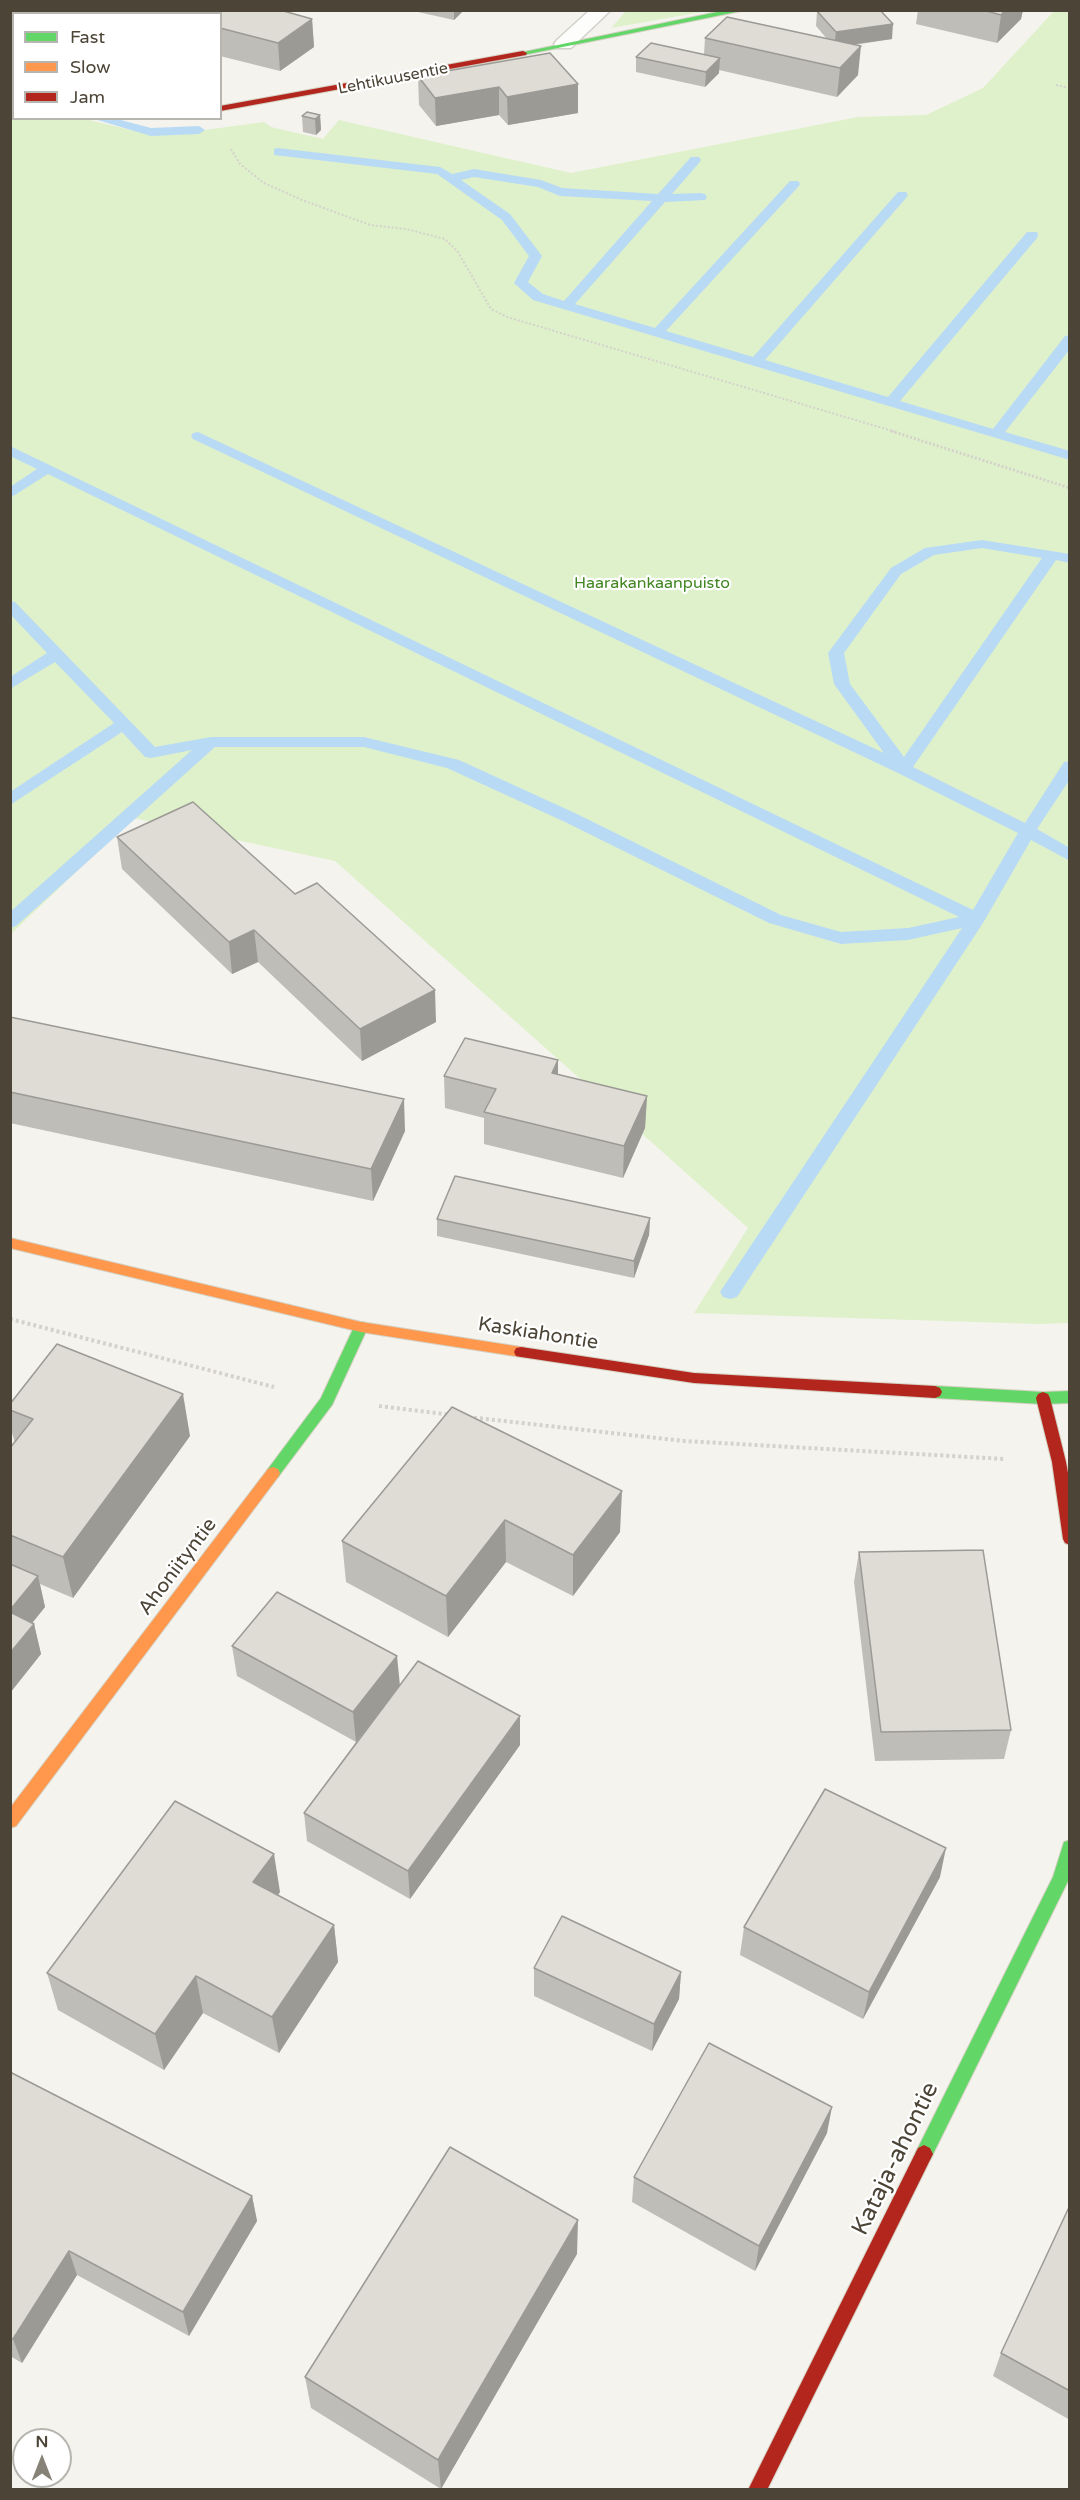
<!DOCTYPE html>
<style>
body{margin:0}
#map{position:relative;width:1080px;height:2500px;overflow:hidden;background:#f4f3ed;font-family:"Varela Round",sans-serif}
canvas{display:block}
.frame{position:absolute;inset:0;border:12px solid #4c4537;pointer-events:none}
.legend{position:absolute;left:12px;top:12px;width:210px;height:108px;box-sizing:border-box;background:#fff;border:2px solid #b7b5af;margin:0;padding:8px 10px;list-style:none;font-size:18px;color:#4c4537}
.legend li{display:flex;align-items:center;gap:12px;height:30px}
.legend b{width:30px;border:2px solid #b7b5af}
.north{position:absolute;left:12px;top:2428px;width:60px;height:60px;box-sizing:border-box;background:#fff;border:2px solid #b7b5af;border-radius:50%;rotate:0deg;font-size:16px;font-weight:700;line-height:24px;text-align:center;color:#4c4537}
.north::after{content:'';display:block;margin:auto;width:21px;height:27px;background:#878277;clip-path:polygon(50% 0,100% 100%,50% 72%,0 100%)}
</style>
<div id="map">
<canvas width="1080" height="2500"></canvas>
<div class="frame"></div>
<ul class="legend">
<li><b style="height:8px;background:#63d668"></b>Fast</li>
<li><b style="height:8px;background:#ff974d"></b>Slow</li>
<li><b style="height:8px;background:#b3261e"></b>Jam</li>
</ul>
<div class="north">N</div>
</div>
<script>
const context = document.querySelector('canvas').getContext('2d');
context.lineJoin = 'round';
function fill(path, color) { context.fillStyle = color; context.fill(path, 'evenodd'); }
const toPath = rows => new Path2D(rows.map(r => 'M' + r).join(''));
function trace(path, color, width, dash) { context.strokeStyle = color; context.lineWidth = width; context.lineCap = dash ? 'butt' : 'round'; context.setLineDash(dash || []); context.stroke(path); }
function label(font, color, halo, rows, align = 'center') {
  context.font = font + ' "Varela Round",sans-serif'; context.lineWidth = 4.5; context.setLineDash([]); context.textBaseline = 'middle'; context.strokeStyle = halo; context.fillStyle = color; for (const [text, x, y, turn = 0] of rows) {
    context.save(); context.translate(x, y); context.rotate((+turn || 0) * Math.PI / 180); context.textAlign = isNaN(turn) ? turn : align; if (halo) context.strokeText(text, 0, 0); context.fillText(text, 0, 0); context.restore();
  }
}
const green = toPath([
 [626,11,708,11,611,28],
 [1054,11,1069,11,1069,1323,1038,1324,694,1313,748,1228,335,861,133,818,11,934,11,101,13,101,14,118,85,119,152,135,168,135,264,122,271,127,323,139,339,120,571,173,858,117,926,115,983,88]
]);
const stream = toPath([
 [10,94,14,94,14,102,10,102,10,94],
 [91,118,113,118,151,128,199,126,205,130,199,134,151,136,91,118],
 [278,148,440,167,452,174,474,169,541,180,562,188,658,194,691,157,699,157,701,160,699,163,672,194,701,193,705,194,707,197,705,200,665,202,575,304,655,328,790,181,798,181,800,184,798,187,666,331,753,357,898,192,906,192,908,195,906,198,765,360,888,397,1027,232,1037,232,1038,235,1037,238,900,401,993,429,1065,336,1070,335,1070,349,1005,432,1070,451,1070,460,533,300,514,283,529,256,502,220,437,174,274,155,274,149,278,148],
 [474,177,538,187,560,196,652,201,564,301,543,294,528,282,542,256,510,214,461,180,474,177],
 [198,432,884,753,834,684,828,653,891,568,925,548,982,540,1070,554,1070,563,1056,560,913,767,1025,823,1064,762,1070,761,1070,779,1037,829,1070,848,1070,861,1031,840,983,923,737,1297,730,1299,723,1297,720,1292,962,928,908,940,841,944,769,923,565,822,447,768,364,747,215,747,16,926,10,928,10,912,192,750,151,758,145,757,122,732,10,805,10,792,114,723,55,662,10,689,10,677,47,653,10,614,10,601,15,602,155,747,211,737,364,737,459,760,577,814,781,915,841,932,908,928,959,917,48,474,10,498,10,487,37,469,10,456,10,446,973,910,1018,833,898,773,193,439,191,436,193,433,198,432],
 [982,548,1042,558,904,757,850,684,844,653,901,574,934,555,982,548]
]);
const pathFar2 = toPath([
 [1056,85,1070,88],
 [231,149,240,164,264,183,302,200,370,225,406,229,445,239,458,252,491,309,507,317,896,432]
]);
const pathFar1 = toPath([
 [891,431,1070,488]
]);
const path = toPath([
 [10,1319,274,1387],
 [379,1406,452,1415],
 [468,1417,684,1441,1005,1459]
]);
const street = toPath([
 [590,10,611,10,571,48,557,48,554,44,557,40,590,10],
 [10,69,14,70,14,82,10,81,10,69]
]);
const fast = toPath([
 [727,10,746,10,523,55,519,53,727,10],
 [361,1322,366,1323,368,1327,332,1405,278,1477,273,1479,268,1477,266,1473,268,1469,321,1398,354,1327,356,1323,361,1322],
 [935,1386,1043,1392,1070,1391,1070,1403,1043,1404,935,1398,930,1396,928,1392,930,1388,935,1386],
 [1070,1840,1070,1877,1067,1883,930,2160,924,2163,918,2160,915,2154,918,2148,1053,1877,1064,1842,1070,1840]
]);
const slow = toPath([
 [10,1238,361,1322,521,1347,526,1348,528,1352,526,1356,521,1357,361,1332,10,1248,10,1238],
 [273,1467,278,1469,280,1473,278,1477,16,1826,10,1828,10,1808,268,1469,273,1467]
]);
const jam = toPath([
 [523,51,527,53,526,55,220,111,220,106,523,51],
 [521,1347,694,1373,935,1386,940,1388,942,1392,940,1396,935,1398,694,1383,521,1357,516,1356,514,1352,516,1348,521,1347],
 [1043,1392,1048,1394,1050,1398,1066,1462,1070,1484,1070,1545,1065,1543,1063,1539,1052,1462,1036,1398,1038,1394,1043,1392],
 [924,2145,930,2148,933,2154,930,2160,767,2490,748,2490,918,2148,924,2145]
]);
const wall = toPath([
 [10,10,87,10,83,14,14,14,14,22,10,21],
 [409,10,464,10,454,20],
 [918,10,1023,10,1021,19,997,43,916,24],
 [817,11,892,39,854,45,858,75,837,97,719,70,719,73,705,87,636,72,636,57,704,54,705,38,827,39,816,26],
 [220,14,312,19,314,47,280,71,220,56],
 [418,76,578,84,578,113,508,125,499,115,436,126,419,105],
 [320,115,321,130,316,135,303,132,302,116],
 [117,837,436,1022,362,1061,258,962,232,974,122,869],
 [10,1017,405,1131,373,1201,10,1123],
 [558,1075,647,1096,645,1128,623,1178,484,1144,484,1118,445,1108,444,1076],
 [650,1218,649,1235,634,1278,437,1236,437,1219],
 [10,1404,190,1436,73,1598,40,1584,45,1607,32,1623,34,1624,41,1654,10,1693,10,1448,15,1443,10,1426],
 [452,1407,620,1532,573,1596,506,1562,448,1637,346,1582,342,1541],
 [859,1552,1011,1730,1004,1759,875,1761,854,1582],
 [232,1646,399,1685,520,1745,410,1899,307,1841,304,1813,356,1742,237,1676],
 [940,1877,863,2019,740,1955,744,1927],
 [280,1892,278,1895,334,1925,338,1962,279,2053,203,2013,164,2070,58,2010,47,1973],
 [534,1968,681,1972,679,1999,652,2051,534,1996],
 [10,2072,252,2196,257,2221,189,2336,77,2275,22,2363,10,2356],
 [827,2133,755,2271,632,2202,634,2177],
 [1070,2205,1070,2420,993,2376,1001,2353],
 [577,2254,441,2489,311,2408,305,2377]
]);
const shadedWall = toPath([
 [54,10,87,10,83,14,54,14],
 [454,10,464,10,454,20],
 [1005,10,1023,10,1021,19,997,43,1001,15],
 [312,19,314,47,280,71,278,43],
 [893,24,892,39,834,47,836,32],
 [861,46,858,75,837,97,840,68],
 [720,58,719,73,705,87,706,72],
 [578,84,578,113,508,125,507,97],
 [499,87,499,115,436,126,435,98],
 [320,115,321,130,316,135,315,119],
 [254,930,258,962,232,974,229,942],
 [435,990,436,1022,362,1061,360,1029],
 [558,1060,558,1092,552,1073],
 [647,1096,645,1128,623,1178,624,1146],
 [404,1099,405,1131,373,1201,371,1169],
 [650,1218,649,1235,634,1278,634,1261],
 [183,1394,190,1436,73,1598,63,1557],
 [622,1491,620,1532,573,1596,573,1555],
 [505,1520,506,1562,448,1637,446,1596],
 [38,1576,45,1607,17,1642,10,1617,10,1610],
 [34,1624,41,1654,10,1693,10,1653],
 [397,1656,400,1686,356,1742,353,1712],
 [520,1716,520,1745,410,1899,408,1871],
 [946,1848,940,1877,863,2019,869,1992],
 [274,1854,280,1892,260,1920,253,1882],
 [334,1925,338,1962,279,2053,272,2017],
 [681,1972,679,1999,652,2051,654,2024],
 [196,1976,203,2013,164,2070,155,2034],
 [832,2107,827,2133,755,2271,759,2246],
 [252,2196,257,2221,189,2336,183,2312],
 [578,2220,577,2254,441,2489,438,2460],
 [69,2251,77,2275,22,2363,13,2339]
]);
const building = toPath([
 [105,10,167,10,163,14,101,14,105,10],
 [211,10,280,10,312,19,278,43,220,28,220,14,206,14,211,10],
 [824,10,880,10,893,24,836,32,817,11,824,10],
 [983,10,1005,10,1001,15,983,10],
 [727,17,861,46,840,68,705,38,727,17],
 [651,43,720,58,706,72,636,57,651,43],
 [550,53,578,84,507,97,499,87,435,98,418,76,550,53],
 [307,112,320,115,315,119,302,116,307,112],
 [193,802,295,894,317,883,435,990,360,1029,254,930,229,942,117,837,193,802],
 [10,1017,404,1099,371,1169,10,1092,10,1017],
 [465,1038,558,1060,552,1073,647,1096,624,1146,484,1112,496,1089,444,1076,465,1038],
 [455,1176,650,1218,634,1261,437,1219,455,1176],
 [57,1344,183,1394,63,1557,10,1535,10,1448,33,1419,10,1410,10,1404,57,1344],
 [452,1407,622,1491,573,1555,505,1520,446,1596,342,1541,452,1407],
 [983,1550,1011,1730,881,1732,859,1552,983,1550],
 [10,1564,38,1576,10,1610,10,1564],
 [277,1592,397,1656,353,1712,232,1646,277,1592],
 [10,1612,34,1624,10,1653,10,1612],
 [418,1661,520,1716,408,1871,304,1813,418,1661],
 [825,1789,946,1848,869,1992,744,1927,825,1789],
 [175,1801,274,1854,253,1882,334,1925,272,2017,196,1976,155,2034,47,1973,175,1801],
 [562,1916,681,1972,654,2024,534,1968,562,1916],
 [709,2043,832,2107,759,2246,634,2177,709,2043],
 [10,2072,252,2196,183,2312,69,2251,13,2339,10,2338,10,2072],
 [450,2147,578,2220,438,2460,305,2377,450,2147],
 [1070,2205,1070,2391,1001,2353,1070,2205]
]);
const farStreetnames = [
 ["Lehtikuusentie",393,79,-11]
];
const farParknames = [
 ["Haarakankaanpuisto",652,584]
];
const streetNames = [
 ["Kaskiahontie",538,1334,9],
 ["Ahoniityntie",178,1567,-53]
];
const nearStreetnames = [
 ["Kataja-ahontie",896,2159,-64]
];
fill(green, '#dff1cb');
fill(stream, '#b9daf5');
trace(street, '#d2d0ca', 3);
trace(fast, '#d4d1c3', 2);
trace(slow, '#d4d1c3', 2);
trace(jam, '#d4d1c3', 2);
trace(pathFar2, '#d4d2cb', 2, [2, 2]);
trace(pathFar1, '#d4d2cb', 3, [2, 2]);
trace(path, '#d4d2cb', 4, [3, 3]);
fill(street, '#fdfdfc');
fill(fast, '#63d668');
fill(slow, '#ff974d');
fill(jam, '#b3261e');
fill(wall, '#bfbdb7');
fill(shadedWall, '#9b9a95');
fill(building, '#dedcd5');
trace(building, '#9b9a95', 1.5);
label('16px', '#4c4537', '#fff', farStreetnames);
label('16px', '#418621', '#fff', farParknames);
label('20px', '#4c4537', '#fff', streetNames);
label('24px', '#4c4537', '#fff', nearStreetnames);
</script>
